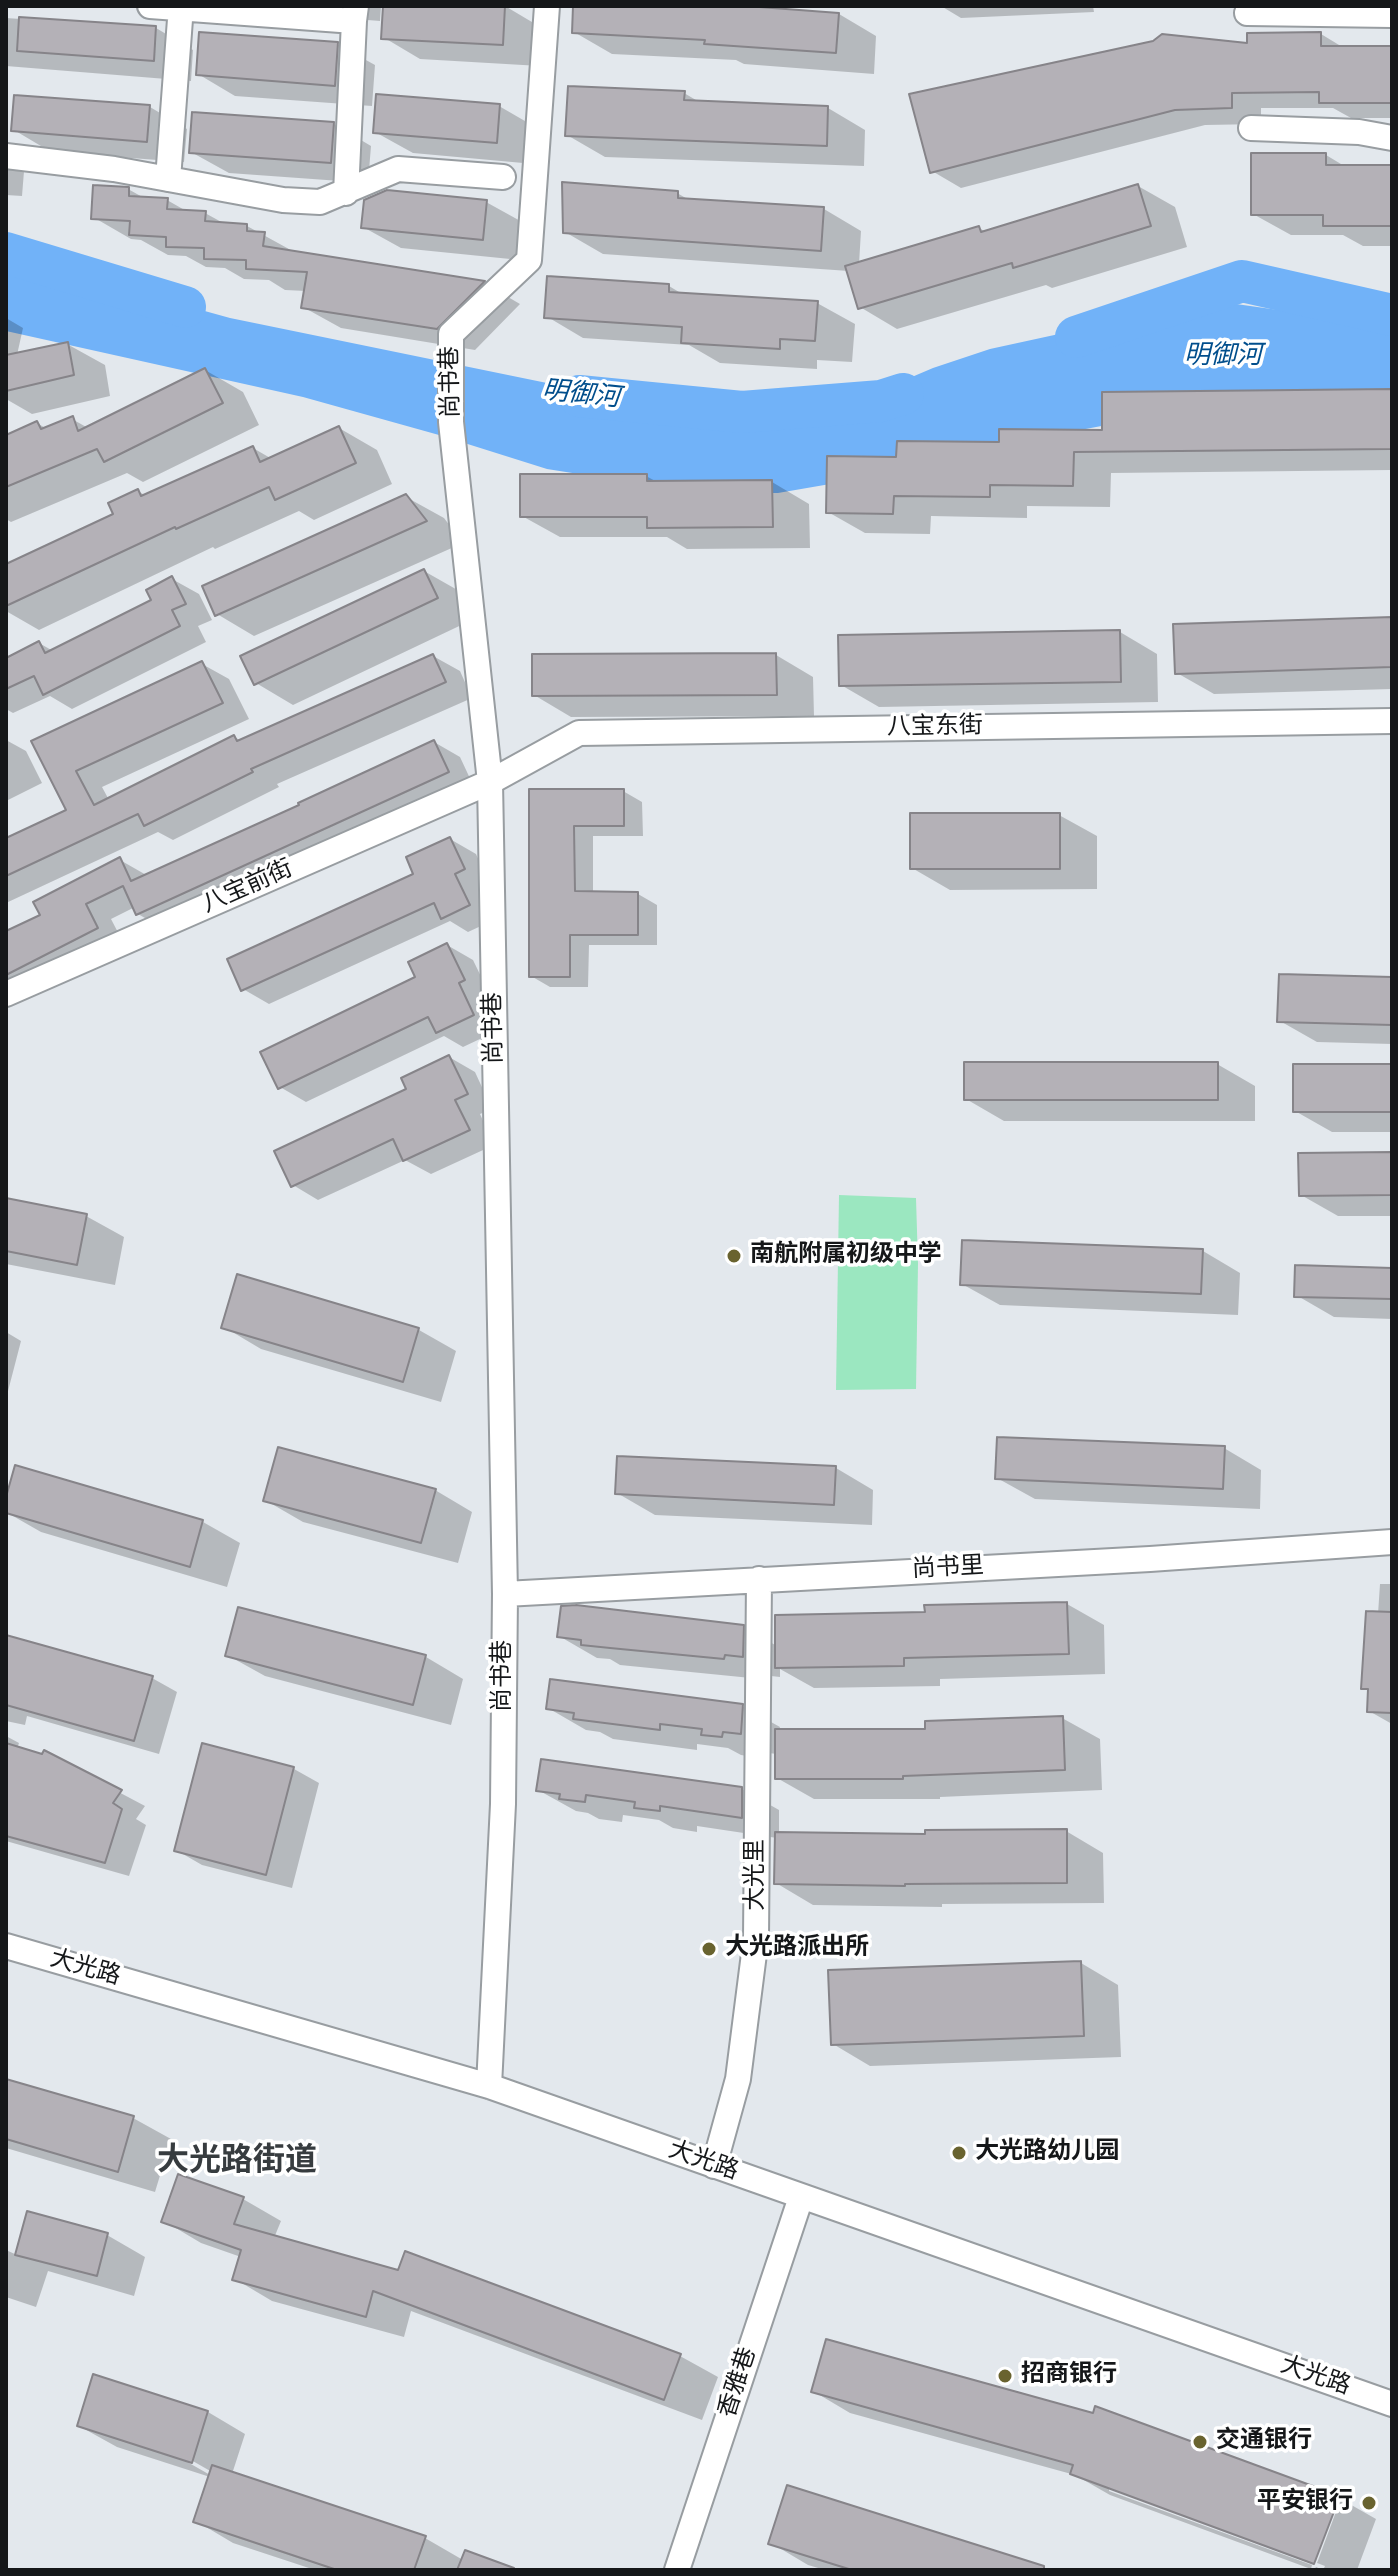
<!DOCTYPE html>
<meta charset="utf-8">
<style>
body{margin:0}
#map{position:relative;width:1398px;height:2576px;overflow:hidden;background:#e3e8ed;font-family:"Source Sans 3",sans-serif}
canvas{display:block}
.frame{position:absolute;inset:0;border:8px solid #151719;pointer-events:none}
</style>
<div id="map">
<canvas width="1398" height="2576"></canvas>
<div class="frame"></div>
</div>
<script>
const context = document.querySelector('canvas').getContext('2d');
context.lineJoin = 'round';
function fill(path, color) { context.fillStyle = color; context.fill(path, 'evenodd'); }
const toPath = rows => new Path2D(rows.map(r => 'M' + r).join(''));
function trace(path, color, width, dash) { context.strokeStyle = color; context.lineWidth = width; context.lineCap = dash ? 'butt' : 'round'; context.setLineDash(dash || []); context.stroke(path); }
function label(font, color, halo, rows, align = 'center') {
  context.font = font + ' "Source Sans 3","Noto Sans SC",sans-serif'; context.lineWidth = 7; context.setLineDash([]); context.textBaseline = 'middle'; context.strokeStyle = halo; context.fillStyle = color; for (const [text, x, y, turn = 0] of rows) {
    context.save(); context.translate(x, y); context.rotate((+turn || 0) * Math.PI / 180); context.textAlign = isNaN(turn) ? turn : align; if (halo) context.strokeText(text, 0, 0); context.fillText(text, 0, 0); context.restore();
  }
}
const green = toPath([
 [839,1195,916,1198,918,1264,916,1389,836,1390]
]);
const water = toPath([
 [6,256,230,318,703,415,775,421,832,411,933,368,990,349,1183,307,1236,304,1392,326,1392,410,1186,410,1038,438,917,469,778,493,699,493,547,469,439,435,303,397,6,331]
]);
const shadow = toPath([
 [236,6,381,6,380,21,243,10],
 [385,6,505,6,542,28,540,66,420,59,383,37],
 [575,6,718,6,839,14,876,36,874,74,744,64,736,60,612,54,574,32],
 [941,6,1093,6,1094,12,961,18],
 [6,18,156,28,193,50,191,81,6,66],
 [1321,34,1344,48,1392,48,1392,118,1351,118,1333,108,1261,108,1261,124,1205,125,961,188,932,171,1249,45],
 [337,44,375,65,372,106,235,96,198,74],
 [684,93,701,103,828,108,865,130,864,166,605,157,567,135],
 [499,106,537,128,534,164,413,153,375,132],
 [150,107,187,129,184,162,51,152,14,130],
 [334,124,371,146,368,183,229,173,191,152],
 [6,148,25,159,22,196,6,195],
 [1326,155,1346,167,1392,167,1392,246,1363,246,1343,235,1291,235,1253,214],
 [1138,186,1175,207,1187,247,1052,288,1046,285,897,329,860,307,849,271,603,254,565,232,677,193,691,201,824,209,861,231,859,264,979,228,986,232],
 [128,189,146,199,167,200,188,212,205,213,225,224,247,226,298,254,484,283,520,304,475,350,341,328,303,307,306,291,285,290,269,280,244,279,225,268,206,267,186,256,168,255,141,240,131,239,93,217],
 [486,202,524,223,520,260,401,248,363,227],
 [669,286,684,295,817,303,855,324,852,362,817,360,817,369,720,363,689,345,583,338,546,316],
 [6,318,23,328,17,355,67,344,105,365,110,396,32,414,6,399],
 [205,370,243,392,259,425,143,482,127,473,11,522,6,519,6,438,37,423,47,429,72,419,88,428],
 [1392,391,1392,470,1111,473,1110,507,1027,506,1027,518,931,516,930,534,865,533,828,512,898,459,1001,444,1104,433],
 [339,428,377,450,392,484,314,520,299,511,215,549,213,547,39,630,6,611,6,561,11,564,116,515,138,491,146,496,253,448,272,459],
 [646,476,659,483,772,482,809,504,810,548,687,549,667,537,560,537,522,516],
 [406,497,444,518,463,543,254,636,217,614],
 [424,571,461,592,474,619,293,705,256,683],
 [172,579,199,594,212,620,198,626,206,642,72,709,50,696,13,713,6,709,6,655,10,657,39,643,53,651,154,601],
 [1392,619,1392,689,1214,694,1177,673],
 [1120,632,1157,654,1158,702,879,707,841,685],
 [776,655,813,677,814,716,571,717,534,695],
 [433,656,460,671,472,698,277,784,279,787,173,840,158,832,6,903,6,840,69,811,34,742,202,664,229,679,249,719,102,787,109,800,234,737,242,741],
 [6,740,26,751,42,783,6,801],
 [434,742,460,757,474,787,164,929,138,914,135,907,111,919,124,944,6,1003,6,934,42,916,120,860,148,876],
 [531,791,623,791,642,802,643,836,593,836,593,894,638,894,657,905,657,945,589,945,588,987,550,987,531,976],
 [1059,815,1097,836,1097,889,950,890,912,868],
 [450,839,476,854,489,884,479,888,494,920,468,932,450,921,269,1004,243,989,416,875],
 [447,945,473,960,490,995,499,1030,463,1047,444,1036,306,1102,280,1087,418,978],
 [1392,979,1392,1044,1317,1042,1280,1021],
 [449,1057,475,1072,492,1109,480,1114,494,1145,431,1174,405,1160,318,1200,293,1185],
 [1217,1064,1255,1086,1255,1121,1004,1121,966,1099],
 [1392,1066,1392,1132,1332,1132,1295,1111],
 [1392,1154,1392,1216,1338,1216,1301,1195],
 [6,1200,86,1216,124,1237,115,1285,6,1264],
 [1203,1251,1240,1273,1238,1315,1000,1305,962,1284],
 [1392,1270,1392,1319,1334,1317,1296,1295],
 [239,1277,419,1330,456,1351,441,1402,261,1349,224,1327],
 [6,1332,21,1341,7,1395,6,1395],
 [1224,1448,1261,1470,1260,1509,1035,1499,997,1478],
 [17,1467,203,1522,240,1543,227,1587,41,1532,6,1512],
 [836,1468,873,1490,872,1525,655,1515,617,1493],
 [435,1490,472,1512,458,1563,303,1522,265,1500],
 [1380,1584,1392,1584,1392,1724,1369,1711,1370,1691,1363,1688,1378,1614],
 [1067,1604,1104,1625,1105,1674,940,1679,940,1686,814,1688,780,1669,780,1677,762,1675,761,1679,620,1665,610,1659,597,1658,559,1636,743,1627,777,1646,927,1614],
 [240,1609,426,1657,463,1679,451,1725,265,1676,227,1655],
 [6,1638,152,1678,177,1692,159,1754,27,1716,25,1725,6,1721],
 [742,1706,780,1727,779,1731,928,1731,1062,1718,1100,1739,1102,1790,940,1797,940,1799,814,1799,777,1778,777,1754,760,1752,759,1758,741,1755,728,1748,697,1744,697,1750,613,1739,600,1732,586,1730,548,1708],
 [6,1736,19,1743,17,1749,42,1757,45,1753,145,1806,136,1819,146,1825,129,1876,6,1841],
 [204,1745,294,1769,319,1783,292,1888,202,1865,176,1850],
 [742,1789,779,1810,779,1834,927,1836,1066,1831,1103,1853,1104,1903,942,1904,942,1907,813,1905,776,1883,777,1838,697,1826,697,1832,673,1828,659,1820,623,1815,622,1822,599,1819,588,1813,576,1811,538,1790],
 [1081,1963,1118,1985,1121,2057,870,2066,833,2044],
 [6,2081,133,2118,171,2139,155,2192,6,2148],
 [180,2176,243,2199,281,2221,274,2238,680,2356,718,2377,702,2420,411,2311,404,2337,272,2301,235,2279,241,2257,201,2243,164,2221],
 [28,2214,107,2235,145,2257,134,2296,48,2271,36,2307,6,2297,6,2250,17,2255],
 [95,2377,208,2412,245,2434,232,2474,425,2538,463,2560,466,2552,513,2570,315,2570,233,2543,196,2521,210,2477,117,2447,79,2426],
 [184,2456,212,2472,212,2476,182,2459],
 [813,2391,1339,2498,1376,2519,1357,2570,1314,2570,1316,2567,1323,2570,1325,2566,1317,2563,1340,2501,1109,2487,1109,2491,1312,2565,1311,2569,1110,2495,1075,2475,850,2413],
 [788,2488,1051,2570,825,2570,808,2565,771,2543]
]);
const river = toPath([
 [6,253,185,307],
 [1076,337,1242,281,1392,315],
 [579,396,742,412,881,401,903,394]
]);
const building = toPath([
 [383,6,505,6,503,45,381,39,383,6],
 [573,6,746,6,839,13,836,53,704,44,705,40,572,33,573,6],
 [19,17,156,26,154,61,17,51,19,17],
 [199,32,338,42,335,86,196,75,199,32],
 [1321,32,1321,46,1392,46,1392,103,1319,103,1319,92,1232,93,1232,108,1175,110,930,173,909,94,1153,41,1162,34,1247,43,1247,33,1321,32],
 [568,86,685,91,684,100,828,106,827,146,565,136,568,86],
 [376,94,500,104,497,143,373,133,376,94],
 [14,95,150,105,147,142,11,131,14,95],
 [192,112,334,122,331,163,189,153,192,112],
 [1251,153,1326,153,1326,165,1392,165,1392,226,1323,226,1323,215,1251,215,1251,153],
 [562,182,678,191,678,198,824,207,821,251,563,233,562,182],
 [1138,184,1151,226,1013,268,1012,263,858,309,845,266,979,226,981,232,1138,184],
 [93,185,129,187,129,196,168,198,167,209,206,211,205,221,247,224,247,231,265,232,263,246,485,281,437,329,301,308,307,272,246,269,246,260,204,259,204,248,166,247,166,237,129,235,130,221,91,219,93,185],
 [387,190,487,200,483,240,361,228,364,200,387,190],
 [547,276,669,284,669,292,818,301,815,341,780,339,780,349,681,343,682,327,544,318,547,276],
 [68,342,74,375,6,391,6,355,68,342],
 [205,368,223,403,104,462,97,449,6,487,6,435,37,421,41,429,73,416,78,431,205,368],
 [1392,389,1392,449,1074,452,1073,486,990,485,990,497,894,496,893,514,826,513,827,456,896,457,897,441,999,442,999,429,1102,430,1102,392,1392,389],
 [339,426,356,463,275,500,269,487,176,529,175,527,6,606,6,564,113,514,108,503,138,489,141,496,253,446,260,462,339,426],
 [520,474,647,474,647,481,772,480,773,527,647,528,647,517,520,517,520,474],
 [406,494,427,521,215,616,202,586,406,494],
 [424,569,438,598,254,685,240,656,424,569],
 [172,576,186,604,172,610,180,626,43,695,34,676,6,689,6,658,39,641,45,653,151,600,146,590,172,576],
 [1392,617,1392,667,1175,674,1173,624,1392,617],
 [1120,630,1121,682,839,686,838,635,1120,630],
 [776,653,777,695,532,696,532,654,776,653],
 [433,654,446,682,251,769,253,772,144,826,138,814,6,876,6,838,66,810,31,741,202,661,223,703,76,771,94,805,234,735,237,741,433,654],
 [434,740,449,772,136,915,123,886,86,904,98,928,6,975,6,931,40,915,33,902,120,857,131,881,299,805,298,803,434,740],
 [529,789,624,789,624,826,574,826,575,891,638,892,638,935,570,935,570,977,529,977,529,789],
 [910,813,1060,813,1060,869,910,869,910,813],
 [450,837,465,869,455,874,470,905,441,919,434,903,241,991,227,959,413,874,406,857,450,837],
 [447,943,465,980,459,983,474,1015,436,1033,428,1017,278,1089,260,1052,415,977,408,962,447,943],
 [1279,974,1392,977,1392,1025,1277,1022,1279,974],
 [449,1055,468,1094,455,1100,470,1130,403,1161,393,1139,291,1187,274,1151,406,1089,401,1078,449,1055],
 [964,1062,1218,1062,1218,1100,964,1100,964,1062],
 [1293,1064,1392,1064,1392,1112,1293,1112,1293,1064],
 [1392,1152,1392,1195,1299,1196,1298,1153,1392,1152],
 [6,1198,87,1214,77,1265,6,1251,6,1198],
 [962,1240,1203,1249,1201,1294,960,1285,962,1240],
 [1295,1265,1392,1268,1392,1299,1294,1297,1295,1265],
 [237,1274,419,1328,403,1382,221,1328,237,1274],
 [997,1437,1225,1446,1223,1489,995,1479,997,1437],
 [278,1447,436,1489,421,1543,263,1501,278,1447],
 [617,1456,836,1466,834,1505,615,1494,617,1456],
 [15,1465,203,1520,190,1567,6,1513,6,1497,15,1465],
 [1067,1602,1069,1654,904,1658,904,1666,775,1668,775,1615,925,1612,924,1605,1067,1602],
 [576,1605,744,1625,743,1657,725,1655,724,1659,610,1648,581,1645,581,1640,557,1637,561,1606,576,1605],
 [238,1607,426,1655,413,1705,225,1656,238,1607],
 [1366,1611,1392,1612,1392,1713,1367,1712,1368,1689,1361,1689,1366,1611],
 [6,1635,153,1676,134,1741,6,1705,6,1635],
 [550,1679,743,1704,741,1734,723,1732,722,1737,701,1735,702,1729,660,1724,660,1730,573,1719,574,1713,546,1709,550,1679],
 [1063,1716,1065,1770,903,1776,903,1779,775,1779,775,1729,925,1729,925,1721,1063,1716],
 [6,1743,42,1754,44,1750,122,1790,113,1803,122,1809,105,1863,6,1836,6,1743],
 [202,1743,294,1767,266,1875,174,1851,202,1743],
 [541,1759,742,1787,742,1818,660,1806,660,1811,634,1808,635,1802,586,1795,585,1802,559,1799,560,1794,536,1791,541,1759],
 [1067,1829,1067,1883,905,1884,905,1886,774,1884,775,1832,925,1834,925,1830,1067,1829],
 [1081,1961,1084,2036,831,2045,828,1970,1081,1961],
 [6,2079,134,2116,118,2172,6,2139,6,2079],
 [178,2174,244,2197,234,2224,398,2270,405,2251,681,2354,664,2400,373,2291,366,2317,232,2280,241,2250,161,2222,178,2174],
 [27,2211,108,2233,97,2276,15,2255,27,2211],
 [826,2339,1093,2413,1095,2406,1340,2496,1314,2564,1070,2474,1073,2465,811,2392,826,2339],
 [93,2374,208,2411,192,2463,77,2426,93,2374],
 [212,2465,426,2536,414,2570,337,2570,193,2522,212,2465],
 [787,2485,1044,2566,1044,2570,852,2570,768,2544,787,2485],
 [465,2550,514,2568,513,2570,457,2570,465,2550]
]);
const minor = toPath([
 [150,6,354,21,356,6],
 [1247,13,1392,15],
 [1251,128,1359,132,1392,138],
 [6,156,114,169,283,200,320,202,398,169,503,177],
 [168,179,181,6],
 [346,193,354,21],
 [6,994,490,782,579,733,1392,721],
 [505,1594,1150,1559,1392,1542],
 [6,1946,489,2086,1392,2404],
 [489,2086,503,1804,505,1594,490,782,451,422,451,334,529,260,547,6],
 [714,2166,738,2079,756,1938,759,1579],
 [677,2570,801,2197]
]);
const markers = [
 [734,1256,8,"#69632f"],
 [709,1949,8,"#69632f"],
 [959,2153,8,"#69632f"],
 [1005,2376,8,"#69632f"],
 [1200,2442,8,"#69632f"],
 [1369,2503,8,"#69632f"]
];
const streetNames = [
 ["尚书巷",452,382,-91],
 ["八宝东街",935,728,-1],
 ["八宝前街",248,888,-24],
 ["尚书巷",495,1028,-91],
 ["尚书里",948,1569,-3],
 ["尚书巷",504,1676,-90],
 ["大光里",757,1875,-90],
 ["大光路",85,1969,16],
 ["大光路",703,2162,19],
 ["大光路",1315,2377,19],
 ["香雅巷",739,2383,-72]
];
const poiNames = [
 ["南航附属初级中学",750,1256],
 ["大光路派出所",725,1949],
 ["大光路幼儿园",975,2153],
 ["招商银行",1021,2376],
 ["交通银行",1216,2442],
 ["平安银行",1353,2503,"right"]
];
const waterNames = [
 ["明御河",1223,357],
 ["明御河",581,396,6]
];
const districtNames = [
 ["大光路街道",237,2163]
];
fill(green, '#9be7c0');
fill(water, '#71b2f8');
fill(shadow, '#0003');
trace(river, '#71b2f8', 42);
fill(building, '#b4b1b7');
trace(building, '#868489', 2);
trace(minor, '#989da1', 28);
trace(minor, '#fff', 24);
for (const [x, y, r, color] of markers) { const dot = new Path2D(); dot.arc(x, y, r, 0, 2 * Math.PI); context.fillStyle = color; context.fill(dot); trace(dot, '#fff', 3); }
label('24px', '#151719', '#fff', streetNames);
label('bold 24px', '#151719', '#fff', poiNames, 'left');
label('italic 26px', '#014e8c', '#fff', waterNames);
label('bold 32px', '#373c3f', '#fff', districtNames);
</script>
